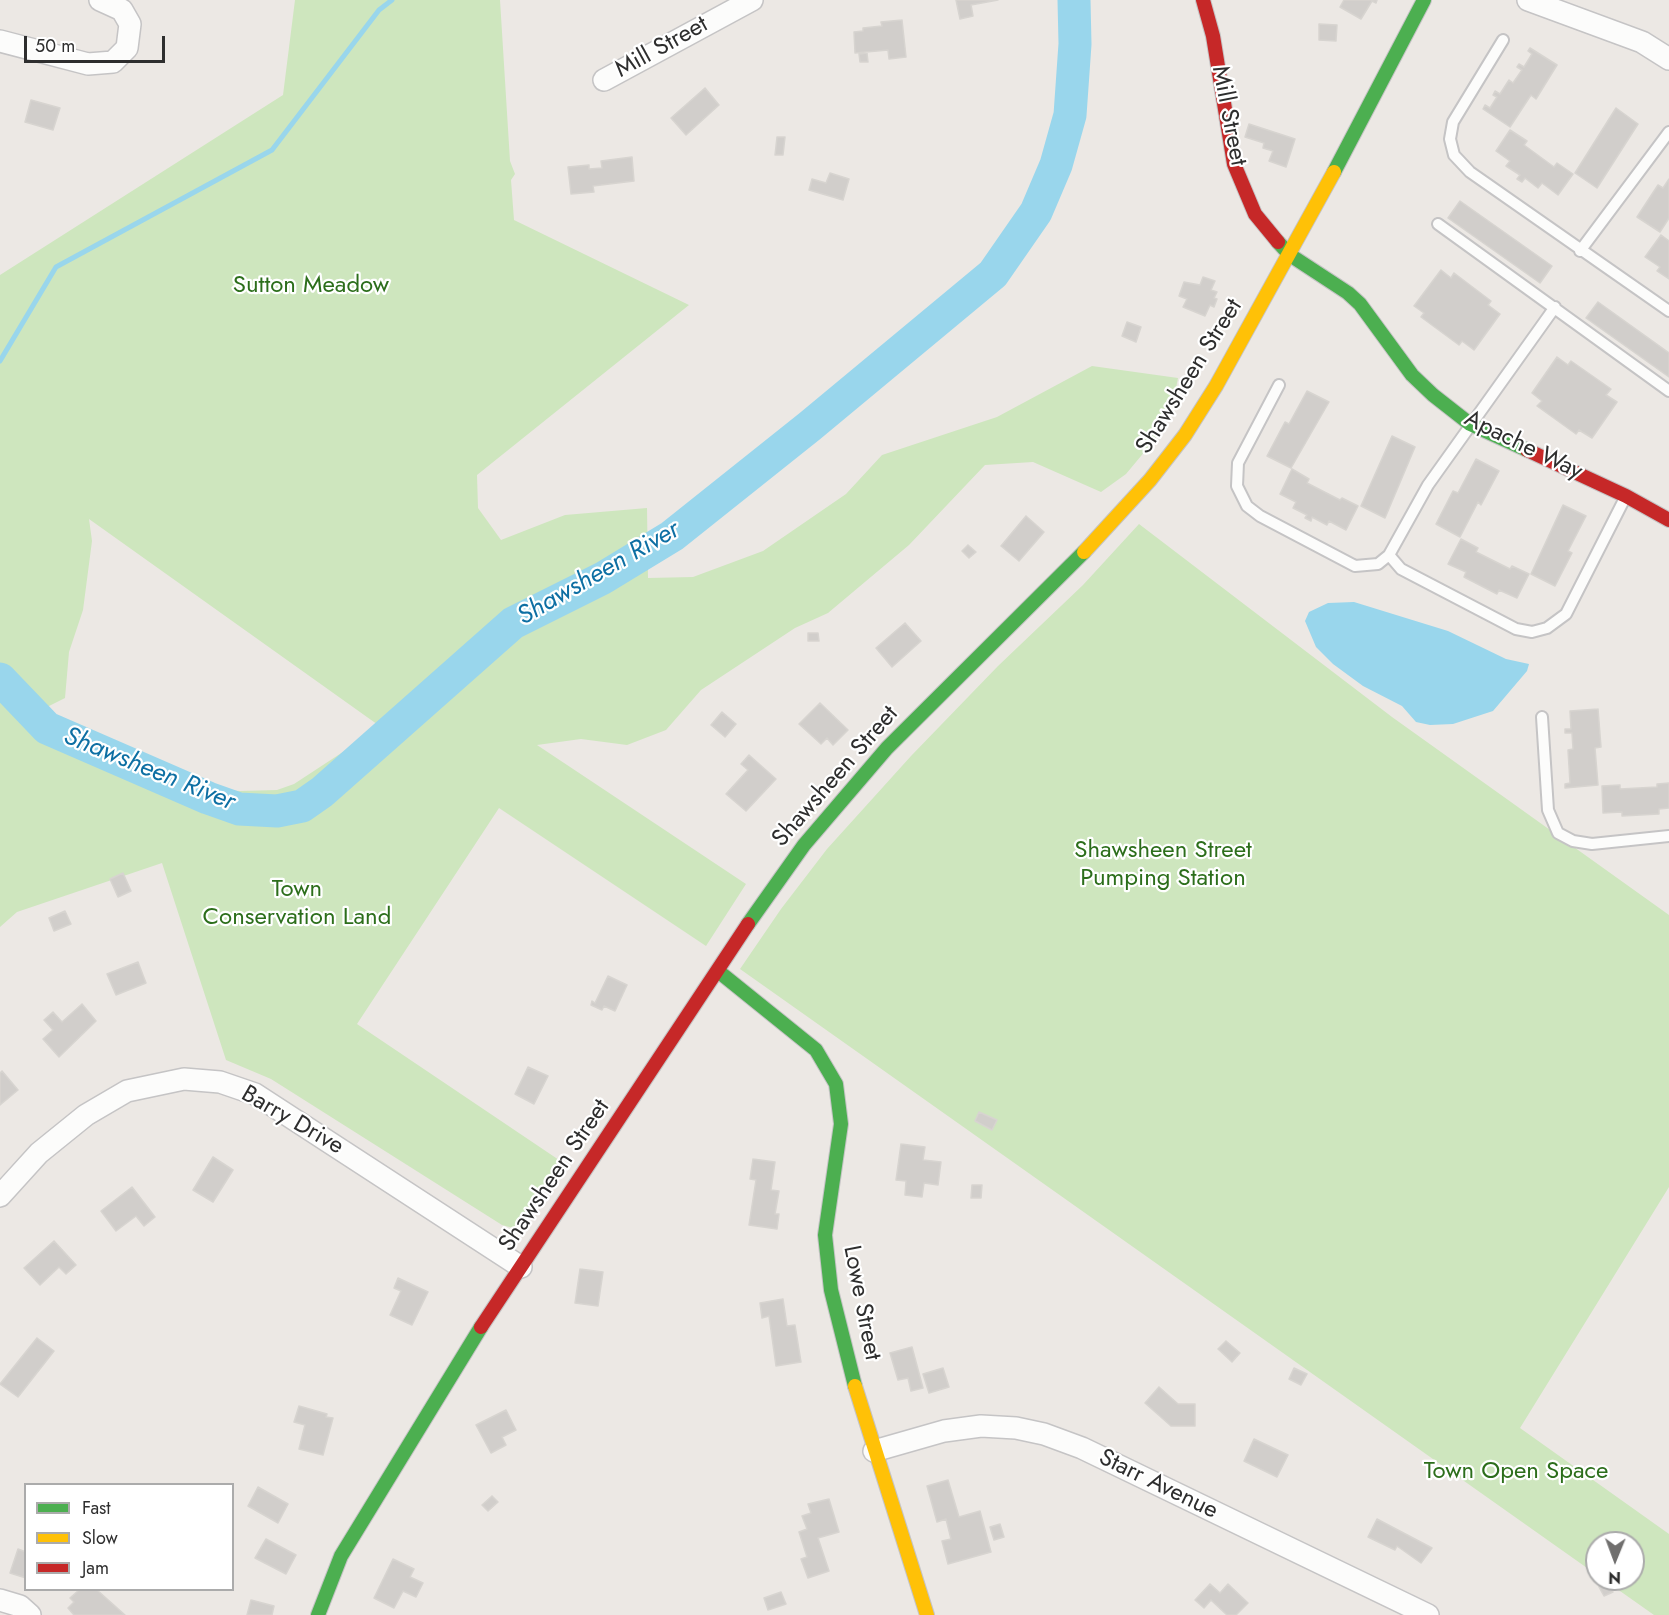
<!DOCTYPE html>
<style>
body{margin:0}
#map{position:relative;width:1669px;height:1615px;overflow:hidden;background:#ece8e4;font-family:Jost,sans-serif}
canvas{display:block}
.legend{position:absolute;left:24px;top:1483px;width:210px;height:108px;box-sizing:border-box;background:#fff;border:2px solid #ababab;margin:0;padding:8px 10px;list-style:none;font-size:18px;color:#2e2e2e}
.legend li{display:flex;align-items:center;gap:12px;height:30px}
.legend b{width:30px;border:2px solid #ababab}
.north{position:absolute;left:1585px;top:1531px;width:60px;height:60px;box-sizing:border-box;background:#fff;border:2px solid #ababab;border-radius:50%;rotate:181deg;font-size:16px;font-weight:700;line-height:24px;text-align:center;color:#2e2e2e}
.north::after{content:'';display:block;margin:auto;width:21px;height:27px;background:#706f6e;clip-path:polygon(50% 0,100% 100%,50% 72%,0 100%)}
.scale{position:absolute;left:24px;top:36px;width:141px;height:27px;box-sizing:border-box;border:3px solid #2e2e2e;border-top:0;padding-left:8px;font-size:18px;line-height:21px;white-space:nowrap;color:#2e2e2e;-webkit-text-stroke:4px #fff;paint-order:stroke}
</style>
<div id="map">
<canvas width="1669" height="1615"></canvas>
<ul class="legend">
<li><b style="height:8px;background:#4caf50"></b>Fast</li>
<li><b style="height:8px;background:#ffc107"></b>Slow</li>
<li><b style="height:8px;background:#c62828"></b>Jam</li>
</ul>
<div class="north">N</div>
<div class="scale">50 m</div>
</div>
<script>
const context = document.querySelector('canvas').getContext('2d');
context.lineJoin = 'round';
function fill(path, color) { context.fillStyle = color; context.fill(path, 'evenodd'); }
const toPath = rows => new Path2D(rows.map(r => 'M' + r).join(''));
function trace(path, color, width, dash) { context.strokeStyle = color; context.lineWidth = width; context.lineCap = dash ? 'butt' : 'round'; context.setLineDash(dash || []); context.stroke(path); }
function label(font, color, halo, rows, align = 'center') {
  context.font = font + ' Jost,sans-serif'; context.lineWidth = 4.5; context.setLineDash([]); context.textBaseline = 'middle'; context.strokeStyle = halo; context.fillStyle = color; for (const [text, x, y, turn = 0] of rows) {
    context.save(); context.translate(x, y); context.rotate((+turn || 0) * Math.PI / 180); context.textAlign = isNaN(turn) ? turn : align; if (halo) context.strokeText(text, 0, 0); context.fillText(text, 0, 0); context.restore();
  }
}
const green = toPath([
 [295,0,500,0,510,161,515,174,511,180,514,220,689,305,477,475,478,508,501,540,565,515,647,508,648,578,693,577,763,551,846,494,882,455,997,417,1092,366,1178,378,1172,409,1156,438,1126,474,1101,492,1033,462,985,465,909,545,828,613,795,628,701,690,666,730,627,745,581,739,537,745,746,884,706,946,499,808,357,1024,562,1162,522,1223,513,1228,502,1225,271,1079,226,1060,162,863,17,912,0,927,0,275,283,95],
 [89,519,381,727,294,784,277,790,240,791,188,788,162,774,81,749,47,732,31,715,65,698,69,652,83,610,92,541],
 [1139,524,1392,717,1669,915,1669,1187,1520,1428,1669,1534,1669,1615,1654,1615,1603,1579,1633,1579,1633,1543,1597,1543,1597,1575,740,969,781,909,827,849,911,756,998,666,1083,585]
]);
const water = toPath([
 [1354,602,1448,631,1506,659,1529,664,1527,671,1493,711,1453,724,1430,725,1416,722,1402,706,1363,686,1333,664,1316,647,1305,621,1309,612,1328,603]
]);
const stream = toPath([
 [0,361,56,267,272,150,379,10,392,0]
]);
const river = toPath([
 [0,679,47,728,208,798,239,809,277,811,302,806,322,792,513,623,603,578,672,536,810,426,993,274,1036,212,1056,165,1070,115,1075,44,1074,0]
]);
const building = toPath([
 [956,0,998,0,971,5,973,16,960,19,956,0],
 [1344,0,1377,0,1376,3,1372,1,1361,19,1340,7,1344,0],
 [902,20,906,57,889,59,888,50,855,53,854,32,863,31,863,28,882,26,881,22,902,20],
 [1319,24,1337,25,1336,41,1319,40,1319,24],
 [1530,48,1557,65,1536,99,1531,95,1510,127,1483,109,1485,105,1490,108,1497,97,1493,95,1495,91,1500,94,1509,80,1513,83,1522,70,1517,67,1519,64,1524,67,1532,54,1528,51,1530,48],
 [867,53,868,62,860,62,859,54,867,53],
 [705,88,719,105,686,135,671,118,705,88],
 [31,100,60,108,53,130,25,122,31,100],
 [1616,108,1638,124,1597,188,1575,173,1616,108],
 [1249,124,1295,139,1286,167,1269,161,1273,151,1263,148,1264,143,1245,137,1249,124],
 [1510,130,1527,141,1524,145,1554,167,1557,163,1573,174,1558,195,1542,183,1538,188,1525,178,1522,182,1517,179,1520,175,1506,166,1510,161,1496,151,1510,130],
 [777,137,785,137,783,155,775,155,777,137],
 [632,157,634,181,593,186,594,192,571,194,568,167,589,165,589,169,602,168,601,161,632,157],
 [830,173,849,179,843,200,809,190,812,179,826,183,830,173],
 [1669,179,1669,218,1660,232,1637,217,1658,185,1663,188,1669,179],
 [1460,201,1552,266,1540,283,1448,218,1460,201],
 [1661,235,1669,241,1669,279,1657,271,1660,267,1645,257,1661,235],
 [1441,270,1451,278,1454,273,1491,301,1488,305,1500,314,1474,350,1462,341,1459,345,1421,317,1424,313,1414,306,1441,270],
 [1203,277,1215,281,1211,290,1217,292,1214,298,1217,299,1214,307,1210,305,1205,316,1183,307,1187,299,1179,296,1184,282,1200,285,1203,277],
 [1598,302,1669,353,1669,377,1586,318,1598,302],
 [1127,322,1141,327,1136,342,1122,336,1127,322],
 [1557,357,1568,365,1571,361,1611,389,1606,395,1617,402,1592,438,1579,430,1576,434,1537,406,1542,401,1532,393,1557,357],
 [1307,391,1329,402,1291,468,1267,456,1285,422,1289,424,1307,391],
 [1392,436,1415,447,1385,518,1361,506,1392,436],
 [1476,459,1499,471,1481,505,1478,502,1460,537,1436,524,1453,491,1458,493,1476,459],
 [1292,469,1309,479,1307,483,1340,500,1342,498,1358,506,1346,530,1329,521,1327,525,1312,517,1311,521,1305,518,1307,515,1293,508,1296,502,1280,494,1292,469],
 [1563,505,1586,516,1568,551,1572,553,1555,586,1531,574,1563,505],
 [1026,516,1044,532,1019,561,1001,546,1026,516],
 [1461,539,1478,548,1476,552,1510,569,1512,566,1529,574,1517,598,1499,590,1497,594,1464,577,1466,572,1448,564,1461,539],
 [968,545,976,552,969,558,962,551,968,545],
 [905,623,921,641,892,667,876,648,905,623],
 [808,633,818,633,819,641,808,641,808,633],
 [820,703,848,730,833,745,827,738,821,744,799,724,820,703],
 [1598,709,1601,747,1595,748,1598,785,1565,788,1565,784,1570,783,1568,750,1573,749,1572,733,1565,733,1565,729,1571,729,1570,711,1598,709],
 [722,712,736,724,725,737,711,725,722,712],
 [749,755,776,779,746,811,726,794,748,770,741,764,749,755],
 [1669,783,1669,808,1659,809,1659,814,1622,816,1622,812,1603,813,1602,786,1620,785,1620,789,1657,787,1657,784,1669,783],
 [123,873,131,891,118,897,110,879,123,873],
 [65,911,71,924,54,931,49,918,65,911],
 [138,962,146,983,116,995,107,974,138,962],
 [608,976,627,985,615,1011,604,1006,602,1010,591,1005,592,1001,595,1003,608,976],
 [82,1004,96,1021,59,1057,43,1039,53,1030,44,1020,53,1012,62,1022,82,1004],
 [528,1067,548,1076,534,1104,515,1094,528,1067],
 [2,1071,18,1090,0,1105,0,1073,2,1071],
 [979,1112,997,1120,992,1130,975,1121,979,1112],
 [901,1144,925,1147,923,1160,941,1162,938,1185,924,1183,922,1197,905,1195,906,1181,896,1180,901,1144],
 [213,1157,233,1170,213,1202,193,1190,213,1157],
 [753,1159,775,1162,771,1190,779,1191,775,1214,779,1214,777,1229,749,1225,756,1180,750,1179,753,1159],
 [972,1185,982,1185,981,1198,971,1198,972,1185],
 [132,1187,155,1217,144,1226,136,1216,116,1231,101,1211,132,1187],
 [54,1241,76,1265,66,1274,59,1267,40,1285,24,1268,54,1241],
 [580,1269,603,1272,598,1306,575,1303,580,1269],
 [398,1278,428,1292,412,1325,390,1315,401,1291,394,1288,398,1278],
 [783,1299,787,1326,795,1325,801,1362,776,1366,769,1316,762,1318,760,1303,783,1299],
 [37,1338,54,1351,18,1397,0,1384,37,1338],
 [1226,1341,1240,1353,1232,1362,1218,1349,1226,1341],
 [912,1347,923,1388,911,1391,908,1378,898,1380,890,1353,912,1347],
 [943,1368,949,1387,929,1393,923,1374,943,1368],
 [1294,1368,1307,1374,1301,1385,1289,1379,1294,1368],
 [1159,1387,1178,1404,1195,1404,1195,1426,1171,1426,1145,1403,1159,1387],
 [299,1406,327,1414,326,1417,333,1418,323,1455,299,1449,305,1425,294,1422,299,1406],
 [506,1410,516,1430,502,1437,506,1445,491,1453,476,1425,506,1410],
 [1254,1439,1288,1455,1277,1477,1244,1461,1254,1439],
 [948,1480,959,1517,980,1511,991,1552,948,1564,942,1541,951,1539,946,1519,937,1522,927,1486,948,1480],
 [258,1487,288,1504,278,1523,248,1506,258,1487],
 [492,1496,498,1502,488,1511,482,1505,492,1496],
 [829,1499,839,1532,818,1538,829,1571,808,1578,801,1559,807,1557,799,1532,807,1529,802,1516,811,1513,808,1504,829,1499],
 [1377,1519,1432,1548,1421,1563,1397,1546,1395,1550,1368,1537,1377,1519],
 [1000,1524,1004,1537,994,1540,990,1527,1000,1524],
 [266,1539,296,1555,286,1574,255,1558,266,1539],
 [18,1549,26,1552,26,1578,10,1573,18,1549],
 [393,1559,414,1569,410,1577,423,1583,416,1597,403,1591,394,1608,374,1598,393,1559],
 [1608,1582,1613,1592,1604,1596,1599,1587,1608,1582],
 [1210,1584,1220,1593,1228,1584,1248,1603,1236,1615,1227,1615,1211,1600,1204,1608,1195,1600,1210,1584],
 [79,1590,97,1590,125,1615,74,1615,68,1608,74,1602,70,1598,79,1590],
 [781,1592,786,1604,768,1610,764,1598,781,1592],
 [251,1600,274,1606,272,1615,247,1615,251,1600]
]);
const lane = toPath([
 [1503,40,1453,122,1450,139,1454,155,1470,172,1669,311],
 [1438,224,1669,391],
 [1580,251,1669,132],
 [1279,385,1238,463,1237,486,1247,506,1260,516,1355,566,1378,564,1389,555,1401,569,1516,629,1532,632,1547,628,1566,614,1626,496],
 [1389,555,1428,485,1555,307],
 [1542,717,1548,810,1558,833,1573,841,1592,844,1669,836]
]);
const street = toPath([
 [1528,0,1642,42,1669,59],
 [0,41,88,64,113,62,127,48,130,24,122,10,100,0],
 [604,80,752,0],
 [0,1196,39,1153,86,1115,127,1091,184,1079,220,1082,255,1094,521,1267],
 [874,1451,944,1431,981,1426,1016,1428,1044,1434,1082,1448,1428,1615],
 [0,1600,20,1606,30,1615]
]);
const fast = toPath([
 [1334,172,1424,0],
 [1278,242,1290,255,1348,293,1360,304,1412,375,1433,395,1470,424,1527,450],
 [748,924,804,845,887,748,1084,552],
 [718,971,816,1050,836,1084,841,1124,825,1235,831,1290,855,1386],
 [318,1615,341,1556,481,1327]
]);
const slow = toPath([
 [1084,552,1150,480,1185,435,1216,386,1334,172],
 [855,1386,927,1615]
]);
const jam = toPath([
 [1203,0,1213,36,1234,164,1255,214,1278,242],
 [1527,450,1626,496,1669,520],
 [481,1327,748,924]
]);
const streetNames = [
 ["Mill Street",662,48,-29],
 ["Mill Street",1228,116,79],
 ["Shawsheen Street",1190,377,-58],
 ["Apache Way",1523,446,26],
 ["Shawsheen Street",836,777,-49],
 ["Barry Drive",292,1121,30],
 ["Shawsheen Street",555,1176,-56],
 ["Lowe Street",861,1303,79],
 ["Starr Avenue",1158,1485,26]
];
const parkNames = [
 ["Sutton Meadow",311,286],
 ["Shawsheen Street",1163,851],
 ["Pumping Station",1163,879],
 ["Town",297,890],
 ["Conservation Land",297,918],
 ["Town Open Space",1516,1472]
];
const waterNames = [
 ["Shawsheen River",599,574,-30],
 ["Shawsheen River",149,770,22]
];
fill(green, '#cee6be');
fill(water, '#99d6ec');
trace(stream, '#99d6ec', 5);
trace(river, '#99d6ec', 33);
fill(building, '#d1cecb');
trace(building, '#d7d4d0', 1.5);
trace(lane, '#c5c4c5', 14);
trace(street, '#c5c4c5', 24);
trace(fast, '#c5c4c5', 16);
trace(slow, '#c5c4c5', 16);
trace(jam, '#c5c4c5', 16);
trace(lane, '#fcfcfb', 10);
trace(street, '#fcfcfb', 21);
trace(fast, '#4caf50', 14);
trace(slow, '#ffc107', 14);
trace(jam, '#c62828', 14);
label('24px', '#2e2e2e', '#fff', streetNames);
label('24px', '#2c6e1b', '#fff', parkNames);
label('italic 26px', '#0d6fa3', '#fff', waterNames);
</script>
